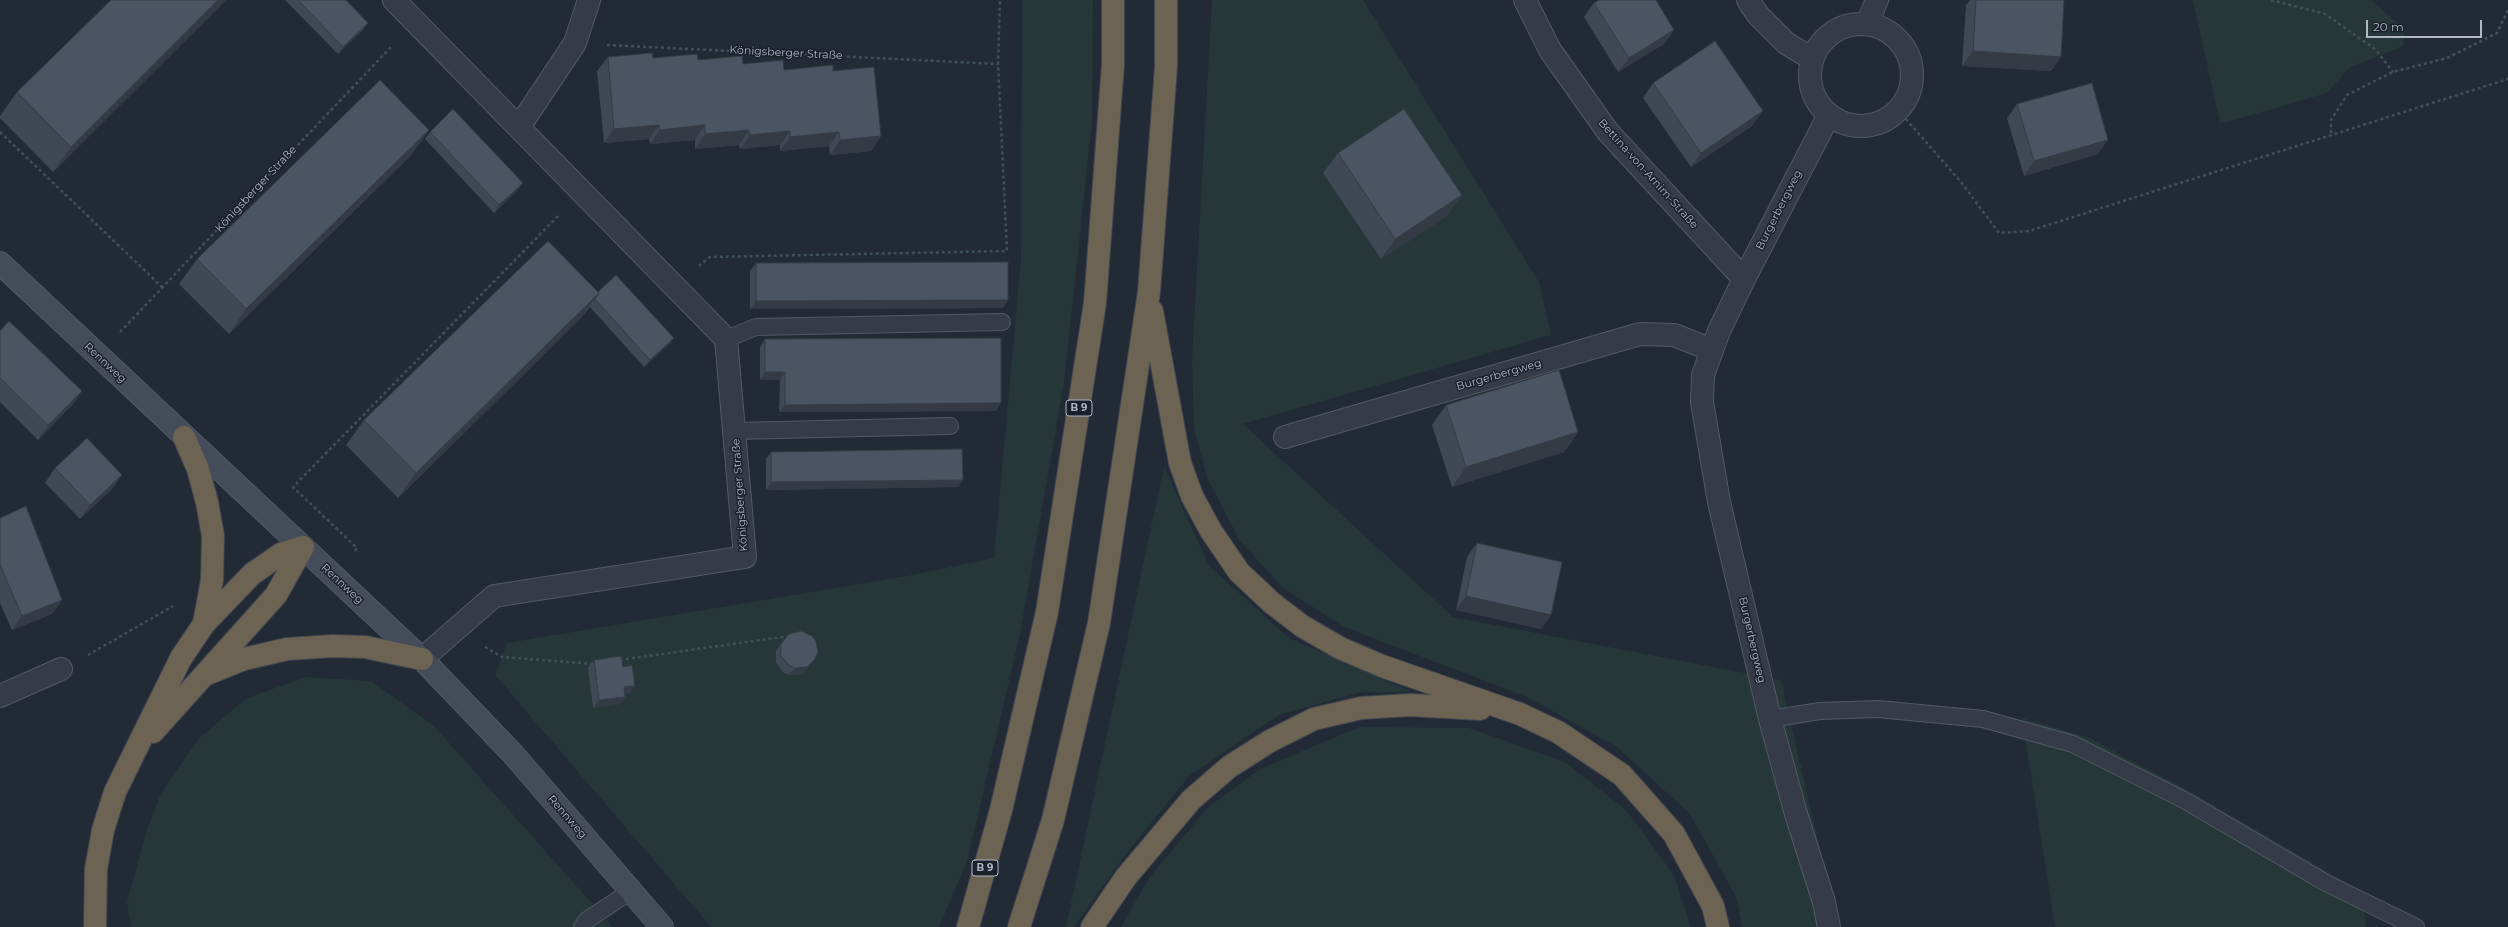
<!DOCTYPE html>
<meta charset="utf-8">
<style>
body{margin:0}
#map{position:relative;width:2508px;height:927px;overflow:hidden;background:#222a36;font-family:Montserrat,sans-serif}
canvas{display:block}
.scale{position:absolute;left:2366px;top:20px;width:116px;height:18px;box-sizing:border-box;border:2px solid #b0b7c3;border-top:0;padding-left:5px;font-size:12px;line-height:14px;white-space:nowrap;color:#b0b7c3;-webkit-text-stroke:3px #1b212b;paint-order:stroke}
</style>
<div id="map">
<canvas width="2508" height="927"></canvas>
<div class="scale">20 m</div>
</div>
<script>
const context = document.querySelector('canvas').getContext('2d');
context.lineJoin = 'round';
function fill(path, color) { context.fillStyle = color; context.fill(path, 'evenodd'); }
const toPath = rows => new Path2D(rows.map(r => 'M' + r).join(''));
function trace(path, color, width, dash) { context.strokeStyle = color; context.lineWidth = width; context.lineCap = dash ? 'butt' : 'round'; context.setLineDash(dash || []); context.stroke(path); }
function label(font, color, halo, rows, align = 'center') {
  context.font = font + ' Montserrat,sans-serif'; context.lineWidth = 3; context.setLineDash([]); context.textBaseline = 'middle'; context.strokeStyle = halo; context.fillStyle = color; for (const [text, x, y, turn = 0] of rows) {
    context.save(); context.translate(x, y); context.rotate((+turn || 0) * Math.PI / 180); context.textAlign = isNaN(turn) ? turn : align; if (halo) context.strokeText(text, 0, 0); context.fillText(text, 0, 0); context.restore();
  }
}
const green = toPath([
 [1022,0,1093,0,1092,122,1064,383,1020,634,967,862,939,927,711,927,495,675,507,643,907,576,994,558,1021,259],
 [1212,0,1363,0,1539,282,1551,335,1243,424,1453,617,1781,680,1838,927,1742,927,1736,897,1690,814,1617,747,1527,697,1344,627,1283,588,1240,541,1207,478,1194,428,1192,359],
 [2193,0,2371,0,2405,30,2403,46,2349,68,2327,93,2220,124],
 [1164,466,1209,566,1289,638,1412,692,1362,692,1279,715,1189,776,1123,858,1074,927,1066,927],
 [306,677,371,681,434,726,613,927,131,927,127,903,147,829,161,793,199,738,247,698],
 [2022,718,2087,737,2191,792,2364,893,2366,927,2055,927],
 [1359,727,1469,728,1565,762,1626,810,1674,875,1691,927,1121,927,1149,878,1208,807,1260,769]
]);
const path = toPath([
 [2271,0,2325,14,2375,49,2393,72],
 [607,45,998,64],
 [1898,110,1961,182,1999,233,2029,231,2508,79],
 [0,132,163,288],
 [2331,133,2331,120,2347,95,2393,72,2447,58,2497,33,2508,10],
 [699,266,710,257,1007,251,998,64,1000,0],
 [120,332,393,45],
 [355,551,357,548,293,487,560,214],
 [485,647,502,657,593,664],
 [88,655,173,606],
 [620,660,789,636]
]);
const lane = toPath([
 [726,339,756,327,1002,322],
 [735,431,950,426],
 [1770,719,1820,711,1878,709,1983,719,2073,744,2184,800,2326,883,2416,927],
 [582,927,587,920,631,891]
]);
const street = toPath([
 [394,0,726,339,745,557,494,596,422,659],
 [1525,0,1550,50,1608,132,1744,279],
 [1748,0,1758,15,1786,43,1812,59],
 [1867,24,1877,0],
 '1810 75a51 51 0 1 1 102 0a51 51 0 1 1-102 0Z',
 [1829,115,1744,279,1719,331,1703,375,1702,402,1719,502,1770,719,1796,814,1824,902,1829,927],
 [519,127,575,43,589,0],
 [1285,437,1640,334,1674,335,1712,350],
 [0,696,61,669]
]);
const secondary = toPath([
 [0,263,422,659,513,754,662,927]
]);
const highway = toPath([
 [1152,311,1180,463,1192,496,1211,531,1239,572,1272,603,1302,626,1340,648,1382,666,1520,714,1558,732,1622,775,1674,834,1713,906,1718,927],
 [184,437,198,469,207,502,213,536,212,580,204,624],
 [207,674,244,659,287,649,333,646,365,647,422,659],
 [153,732,276,595,303,547],
 [95,927,96,869,103,830,115,792,181,658,204,624,252,574,281,554,303,547],
 [968,927,1001,810,1047,612,1095,303,1113,64,1113,0],
 [1019,927,1053,820,1099,623,1149,292,1166,67,1166,0],
 [1092,927,1126,877,1191,800,1229,767,1270,741,1314,719,1361,708,1410,705,1480,709]
]);
const wall = toPath([
 [226,0,53,172,0,118,0,116,17,92],
 [285,0,346,0,368,23,363,30,338,54],
 [1970,0,2064,0,2061,57,2051,71,1962,66,1966,5],
 [1594,3,1674,30,1664,44,1618,72,1584,17],
 [608,57,653,58,698,60,743,64,784,70,833,71,881,136,871,151,830,155,829,146,780,151,780,145,740,149,739,145,695,149,695,140,650,144,649,139,604,143,597,71],
 [1653,83,1752,126,1691,167,1643,98],
 [2017,104,2098,154,2024,176,2007,118],
 [429,130,411,155,229,334,179,284,197,259],
 [430,132,517,191,494,213,425,139],
 [1338,153,1462,195,1447,216,1381,259,1323,173],
 [756,263,1003,308,750,309,750,271],
 [598,292,674,338,668,345,644,367,590,307,581,318,398,498,346,445,364,420],
 [0,331,82,391,72,405,38,440,0,402],
 [765,339,996,411,779,412,780,380,760,380,760,347],
 [1446,405,1578,432,1564,452,1452,487,1432,425],
 [771,452,963,480,958,487,766,490,766,459],
 [55,468,122,475,112,489,80,519,45,483],
 [0,518,62,600,52,614,12,630,0,603],
 [1477,543,1551,615,1541,629,1456,610,1467,557],
 [781,644,810,666,802,674,789,675,784,673,776,663,776,651],
 [594,660,623,667,630,693,625,694,625,697,620,704,593,708,588,668]
]);
const shadedWall = toPath([
 [218,0,226,0,53,172,71,147],
 [368,23,363,30,338,54,343,47],
 [1674,30,1664,44,1618,72,1629,58],
 [1973,51,2061,57,2051,71,1962,66],
 [1763,111,1752,126,1691,167,1701,153],
 [659,125,649,139,604,143,614,129],
 [705,125,695,140,650,144,660,130],
 [429,130,411,155,229,334,246,309],
 [749,130,739,145,695,149,705,134],
 [790,131,780,145,740,149,750,135],
 [839,132,829,146,780,151,790,137],
 [881,136,871,151,830,155,840,140],
 [2108,140,2098,154,2024,176,2034,161],
 [523,183,517,191,494,213,499,205],
 [1462,195,1447,216,1381,259,1395,239],
 [599,293,581,318,398,498,416,473],
 [1008,300,1003,308,750,309,756,301],
 [674,338,668,345,644,367,650,360],
 [765,372,785,372,780,380,760,380],
 [82,391,72,405,38,440,48,425],
 [1001,403,996,411,779,412,785,405],
 [1578,432,1564,452,1452,487,1466,467],
 [122,475,112,489,80,519,90,505],
 [963,480,958,487,766,490,771,482],
 [1466,596,1551,615,1541,629,1456,610],
 [62,600,52,614,12,630,22,616],
 [815,659,810,666,802,674,789,675,795,668],
 [635,686,630,693,619,695,624,687],
 [625,697,620,704,593,708,599,700]
]);
const building = toPath([
 [111,0,218,0,71,147,17,92,111,0],
 [298,0,346,0,368,23,343,47,298,0],
 [1599,0,1656,0,1674,30,1629,58,1594,3,1599,0],
 [1976,0,2064,0,2061,57,1973,51,1976,0],
 [1715,41,1763,111,1701,153,1653,83,1715,41],
 [652,53,653,58,697,54,698,60,742,56,743,64,783,60,784,70,833,65,833,71,874,67,881,136,840,140,839,132,790,137,790,131,750,135,749,130,705,134,705,125,660,130,659,125,614,129,608,57,652,53],
 [380,80,429,130,246,309,197,259,380,80],
 [2092,83,2108,140,2034,161,2017,104,2092,83],
 [453,109,523,183,499,205,430,132,453,109],
 [1404,109,1462,195,1395,239,1338,153,1404,109],
 [548,241,599,293,416,473,364,420,548,241],
 [1008,262,1008,300,756,301,756,263,1008,262],
 [616,275,674,338,650,360,595,299,599,293,598,292,616,275],
 [9,321,82,391,48,425,0,378,0,331,9,321],
 [1001,338,1001,403,785,405,785,372,765,372,765,339,1001,338],
 [1559,370,1578,432,1466,467,1446,405,1559,370],
 [87,438,122,475,90,505,55,468,87,438],
 [962,449,963,480,771,482,771,452,962,449],
 [26,506,62,600,22,616,0,565,0,518,26,506],
 [1477,543,1562,562,1551,615,1466,596,1477,543],
 [801,631,812,636,816,641,818,652,815,659,807,667,795,668,789,665,781,656,781,644,789,634,801,631],
 [621,656,623,667,632,665,635,686,624,687,625,697,599,700,594,660,621,656]
]);
const shields = [
 [1079,408,26],
 [985,868,26]
];
const shieldNames = [
 ["B 9",1079,408],
 ["B 9",985,868]
];
const streetNames = [
 ["Königsberger Straße",786,53,3],
 ["Bettina-von-Arnim-Straße",1648,174,48],
 ["Königsberger Straße",256,189,-47],
 ["Burgerbergweg",1779,210,-63],
 ["Rennweg",105,363,43],
 ["Burgerbergweg",1499,375,-16],
 ["Königsberger Straße",740,495,-94],
 ["Rennweg",342,584,43],
 ["Burgerbergweg",1752,640,77],
 ["Rennweg",567,817,49]
];
fill(green, '#253738');
trace(lane, '#535a64', 18);
trace(street, '#535a64', 24);
trace(secondary, '#535a64', 24);
trace(highway, '#404751', 24);
trace(path, '#415255', 2.5, [3, 3]);
trace(lane, '#353c47', 16);
trace(street, '#353c47', 22);
trace(secondary, '#444c59', 22);
trace(highway, '#6c6353', 22);
fill(wall, '#404854');
fill(shadedWall, '#343b45');
fill(building, '#4a5462');
trace(building, '#343b45', 1);
for (const [x, y, w] of shields) { const box = new Path2D(); box.roundRect(x - w / 2, y - 8, w, 16, 3); context.fillStyle = '#1b212b'; context.fill(box); trace(box, '#b0b7c3', 1); }
label('bold 10px', '#b0b7c3', null, shieldNames);
label('11px', '#b0b7c3', '#1b212b', streetNames);
</script>
